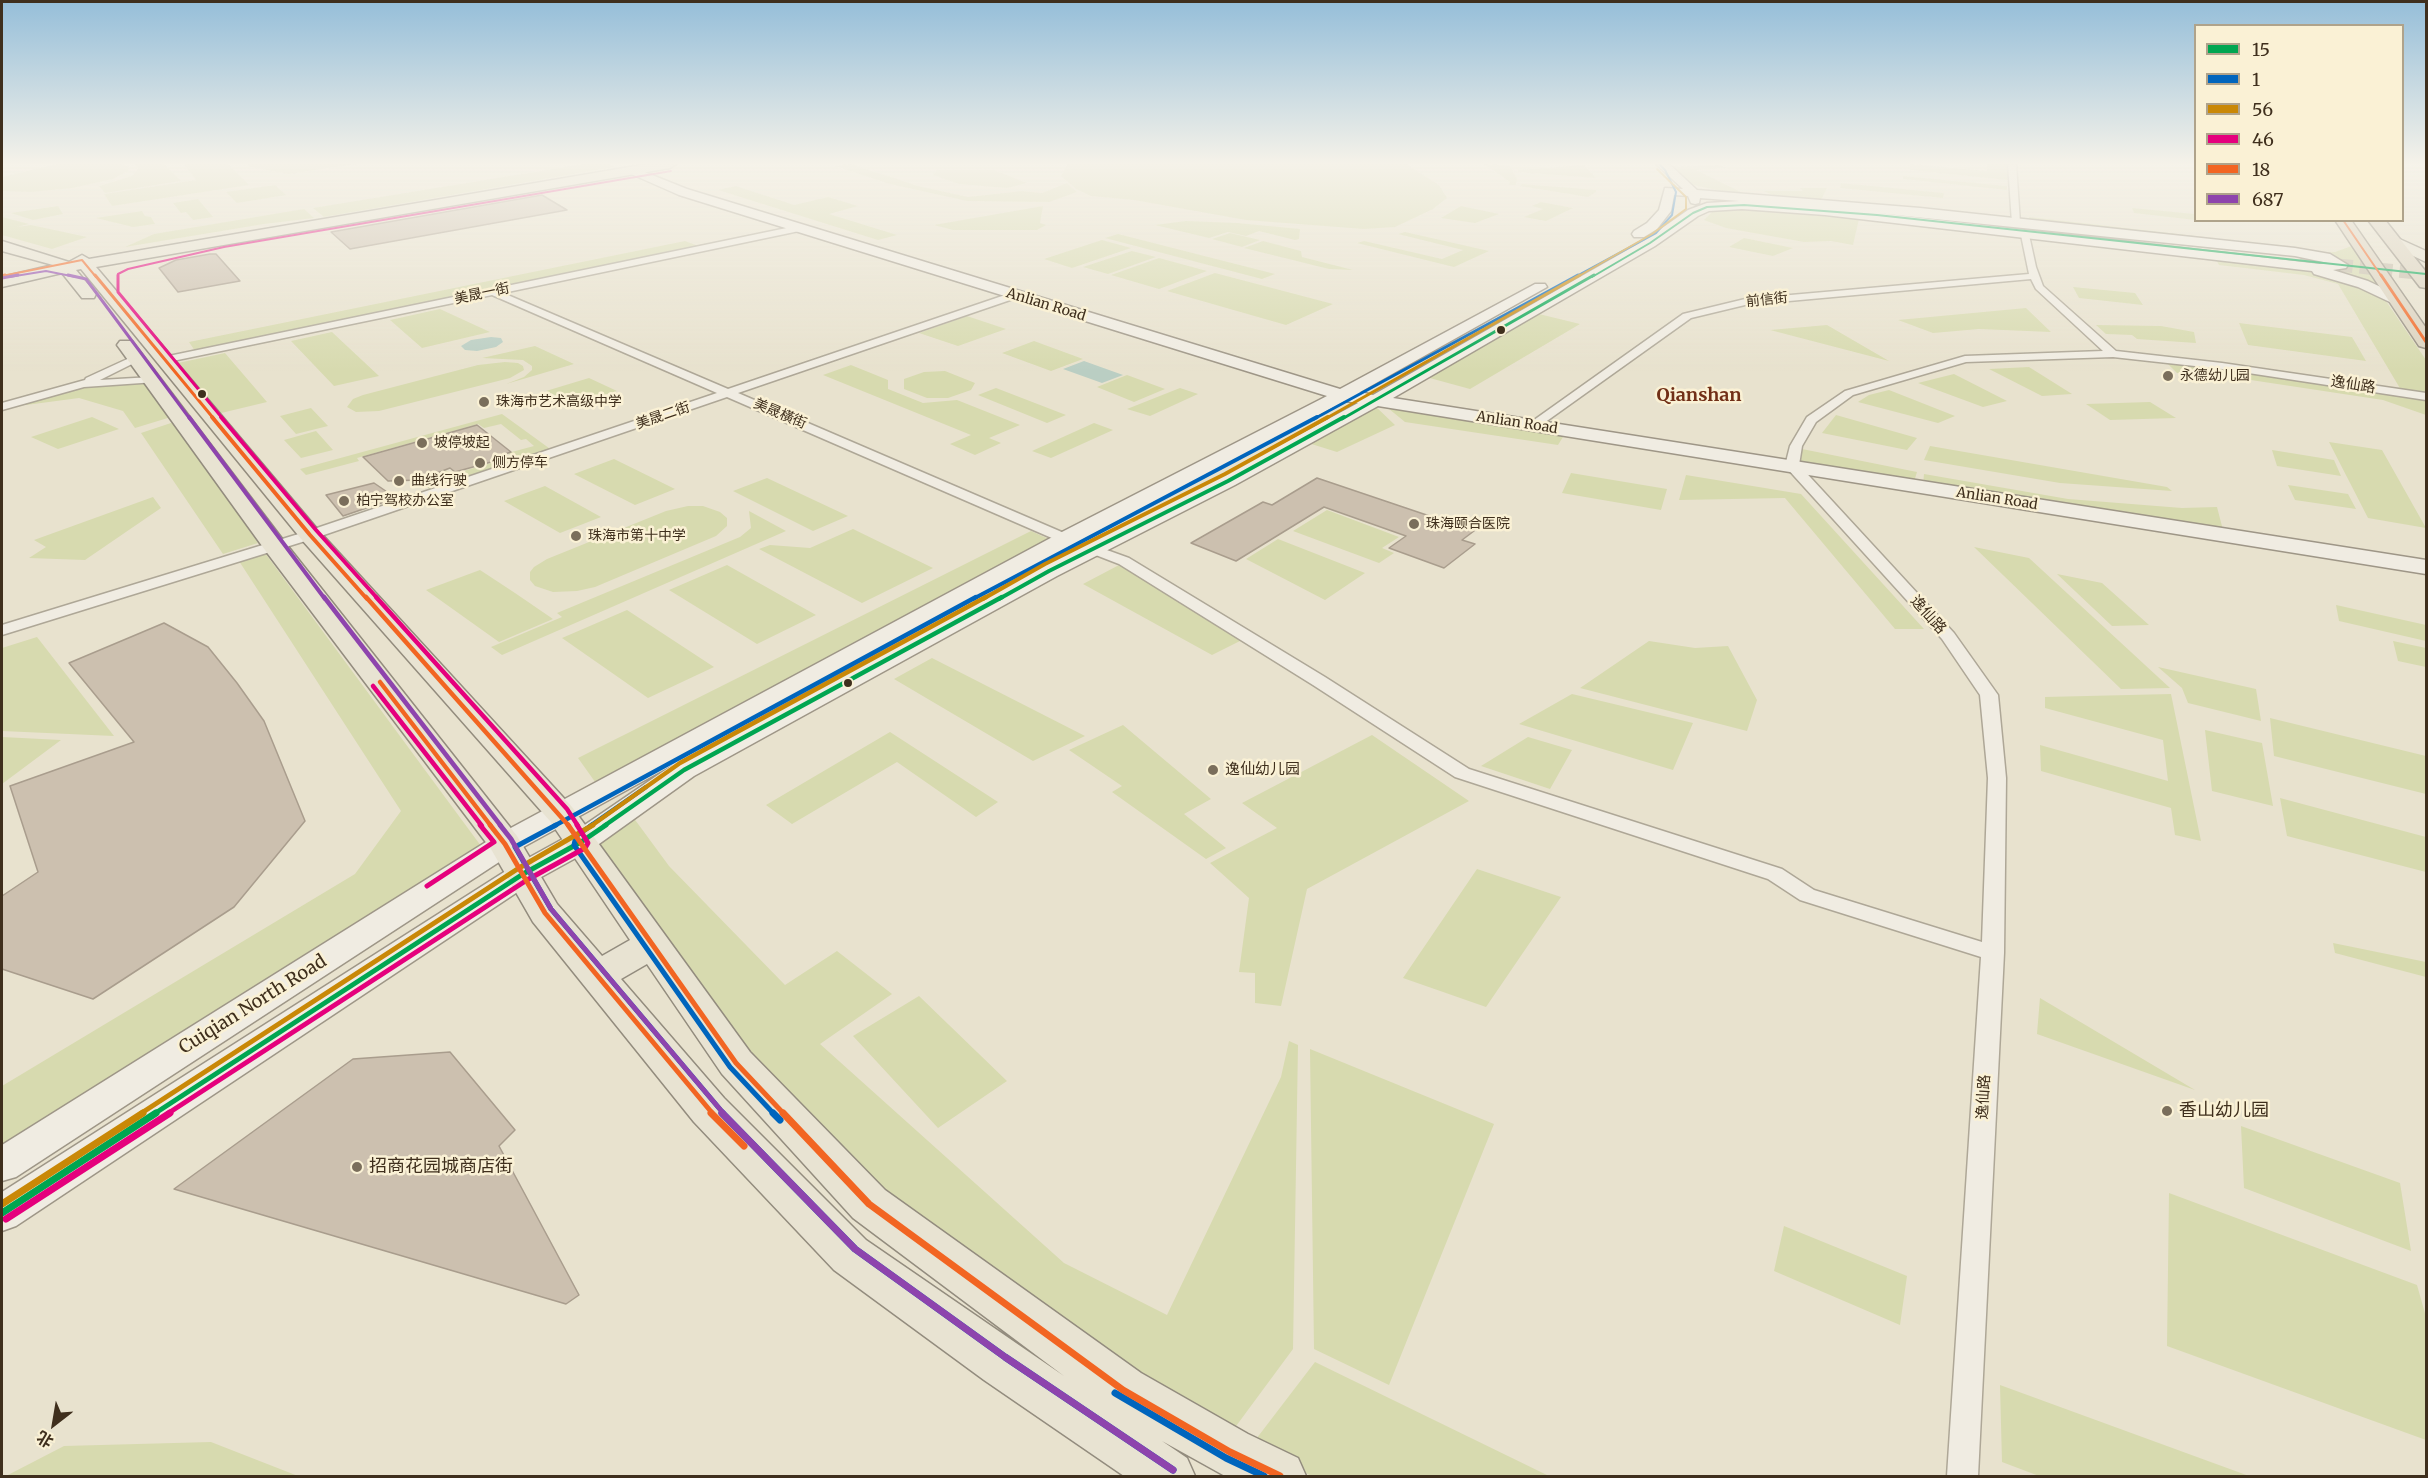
<!DOCTYPE html>
<meta charset="utf-8">
<style>
body{margin:0}
#map{position:relative;width:2428px;height:1478px;overflow:hidden;background:#e8e2ce;font-family:Merriweather,"Noto Sans SC",serif}
canvas{display:block}
.frame{position:absolute;inset:0;border:3px solid #3f2f1d;pointer-events:none}
.legend{position:absolute;left:2194px;top:24px;width:210px;height:198px;box-sizing:border-box;background:#faf1d5;border:2px solid #afa38b;margin:0;padding:8px 10px;list-style:none;font-size:18px;color:#3f2f1d}
.legend li{display:flex;align-items:center;gap:12px;height:30px}
.legend b{width:30px;border:2px solid #afa38b}
.north{position:absolute;left:24px;top:1394px;width:60px;height:60px;-webkit-text-stroke:4px #faf1d5;paint-order:stroke;rotate:211deg;font-size:16px;font-weight:700;line-height:24px;text-align:center;color:#3f2f1d}
.north::after{content:'';display:block;margin:auto;width:21px;height:27px;background:#3f2f1d;clip-path:polygon(50% 0,100% 100%,50% 72%,0 100%)}
</style>
<div id="map">
<canvas width="2428" height="1478"></canvas>
<div class="frame"></div>
<ul class="legend">
<li><b style="height:8px;background:#00a651"></b>15</li>
<li><b style="height:8px;background:#0065bd"></b>1</li>
<li><b style="height:8px;background:#c98807"></b>56</li>
<li><b style="height:8px;background:#e5007d"></b>46</li>
<li><b style="height:8px;background:#f26522"></b>18</li>
<li><b style="height:8px;background:#8e44ad"></b>687</li>
</ul>
<div class="north">北</div>
</div>
<script>
const context = document.querySelector('canvas').getContext('2d');
context.lineJoin = 'round';
function fill(path, color) { context.fillStyle = color; context.fill(path, 'evenodd'); }
const toPath = rows => new Path2D(rows.map(r => 'M' + r).join(''));
function trace(path, color, width, dash) { context.strokeStyle = color; context.lineWidth = width; context.lineCap = dash ? 'butt' : 'round'; context.setLineDash(dash || []); context.stroke(path); }
function label(font, color, halo, rows, align = 'center') {
  context.font = font + ' Merriweather,"Noto Sans SC",serif'; context.lineWidth = 5; context.setLineDash([]); context.textBaseline = 'middle'; context.strokeStyle = halo; context.fillStyle = color; for (const [text, x, y, turn = 0] of rows) {
    context.save(); context.translate(x, y); context.rotate((+turn || 0) * Math.PI / 180); context.textAlign = isNaN(turn) ? turn : align; if (halo) context.strokeText(text, 0, 0); context.fillText(text, 0, 0); context.restore();
  }
}
const green = toPath([
 [57,164,121,164,129,167,128,171,113,179,72,188,31,192,2,191,2,177],
 [135,164,164,164,181,181,105,193,99,186,132,176,138,169],
 [184,164,228,164,249,185,112,206,104,194,196,180],
 [247,164,356,164,289,174,250,167],
 [583,164,608,164,614,167,324,217,313,208],
 [851,164,918,186,968,197,1022,191,1042,193,1067,183,1077,192,1049,202,967,201,890,184,835,166],
 [1068,164,1406,164,1439,185,1447,198,1433,209,1395,227,1364,229,1246,220,1134,200,1091,196,1076,189,1061,176],
 [1484,164,1510,166,1517,179,1516,185,1509,185,1510,182],
 [1910,164,1987,171,1987,164,2007,164,2008,180,1910,170],
 [1584,165,1596,178,1517,172,1518,170],
 [1719,165,1727,168,1696,170,1755,199,1694,185,1684,180,1672,167],
 [937,170,994,170,1027,183,1007,188,959,184,933,175],
 [1903,176,2007,186,2007,190,1903,179],
 [1841,183,1944,193,1943,198,1840,188],
 [1522,184,1596,190,1596,192,1588,197,1520,186],
 [275,185,286,195,237,203,226,192],
 [736,186,794,205,828,197,858,206,829,214,897,235,878,240,718,190],
 [1800,188,1827,188,1819,204,1788,201,1763,191,1803,191],
 [198,199,213,217,193,220,186,212,181,213,173,203],
 [1541,202,1573,208,1546,221,1524,217,1543,209,1532,206],
 [58,206,63,214,33,220,11,213],
 [1043,206,1040,223,1046,225,1037,230,953,230,934,225],
 [1461,206,1499,214,1475,223,1441,218],
 [2132,208,2195,214,2195,220,2134,213],
 [304,209,314,218,264,224,125,247,154,234],
 [1727,209,1753,210,1859,219,1853,245,1831,241,1804,242,1726,228,1704,220,1712,212],
 [142,211,145,216,151,217,155,224,133,227,96,218],
 [2,217,29,224,17,227,31,225,87,237,52,249,2,235],
 [2029,217,2214,238,2215,242,2029,221],
 [1186,221,1237,223,1300,229,1299,239,1295,240,1259,231,1246,236,1228,232,1209,238,1155,225],
 [1405,232,1489,251,1454,267,1357,243,1364,241,1442,259,1463,250,1398,234],
 [1230,233,1260,240,1242,247,1212,239],
 [1118,234,1275,274,1262,279,1105,238],
 [1744,238,1793,248,1773,256,1729,247],
 [1102,240,1131,248,1072,268,1044,259],
 [685,241,701,247,195,351,189,342],
 [1263,241,1301,251,1302,257,1353,270,1329,269,1244,248],
 [2357,244,2391,296,2317,268,2340,268,2319,253,2335,252],
 [1132,251,1156,257,1108,274,1083,267],
 [1159,258,1207,271,1159,289,1111,275],
 [2215,258,2276,265,2325,275,2384,298,2426,360,2426,394,2401,390,2338,284,2304,275,2219,265],
 [1215,273,1333,304,1286,325,1167,291],
 [2073,287,2135,293,2143,305,2079,298],
 [2026,308,2051,332,1979,329,1933,333,1898,320],
 [440,309,490,332,422,348,390,320],
 [1539,314,1580,324,1470,389,1426,377],
 [967,316,1006,329,958,346,919,333],
 [2239,323,2352,337,2366,361,2248,345],
 [1827,325,1889,361,1770,330],
 [2096,325,2161,326,2194,332,2196,343,2137,339,2132,335,2106,334],
 [332,332,379,376,334,386,291,341],
 [1034,341,1083,359,1051,371,1002,353],
 [535,346,574,364,506,384,524,377,532,370,532,366,523,360,482,358],
 [225,353,267,402,217,414,178,363],
 [505,362,518,363,523,366,524,370,510,378,379,411,356,412,347,407,353,399,363,395,478,365],
 [2167,363,2215,367,2218,377,2177,373],
 [851,365,888,380,888,389,923,403,957,400,1020,425,989,438,1001,443,975,455,950,444,971,435,823,375],
 [2029,367,2072,394,2042,396,1989,369],
 [2228,368,2426,399,2426,415,2383,400,2231,377],
 [945,371,975,383,971,390,948,398,927,398,904,389,904,379,924,372],
 [1954,374,2007,401,1983,407,1918,383],
 [1127,375,1165,389,1134,402,1097,387],
 [589,378,617,391,574,404,546,391],
 [143,383,171,417,135,428,123,411,79,398,26,405,23,403,84,386],
 [996,388,1066,415,1047,423,978,395],
 [1180,388,1198,394,1150,416,1127,409],
 [1889,390,1955,416,1938,423,1858,402,1869,395],
 [2150,402,2176,418,2110,420,2086,404],
 [1383,404,1566,432,1558,445,1405,422],
 [1374,405,1395,425,1337,452,1305,442],
 [311,408,328,426,296,434,280,416],
 [502,414,553,451,434,492,428,488,423,479,445,470,453,474,512,457,508,453,534,446,526,439,521,440,501,424,484,428,478,424,357,458,359,461,306,475,300,469],
 [1836,415,1917,438,1907,450,1822,433],
 [92,417,119,429,58,449,31,437],
 [174,422,258,543,223,554,141,433],
 [1094,423,1113,430,1051,458,1032,451],
 [316,431,333,450,301,458,284,440],
 [2329,442,2382,450,2426,528,2368,518],
 [1930,446,2167,487,2172,491,2060,483,1924,460],
 [1797,448,1917,472,1913,485,1794,466],
 [2272,450,2334,460,2341,476,2277,466],
 [614,459,675,489,635,505,574,474],
 [1571,473,1667,489,1661,510,1562,493],
 [1924,474,2068,499,2182,508,2217,507,2224,534,1923,486],
 [1686,475,1801,494,1924,629,1895,629,1785,498,1679,500],
 [767,478,848,516,813,531,733,491],
 [2288,485,2348,494,2356,509,2295,500],
 [545,486,601,517,560,533,504,501],
 [153,497,161,508,85,560,29,558,46,547,34,540],
 [688,506,703,506,720,512,727,518,727,526,716,536,595,587,577,591,553,592,535,586,530,580,530,572,534,567,547,559,666,511],
 [1327,510,1399,537,1382,548,1394,553,1379,563,1293,531],
 [749,511,786,531,502,655,491,647,562,617,557,613,740,537,751,528],
 [853,529,933,568,862,603,759,549,770,545,810,548],
 [1031,531,1051,540,598,786,578,758],
 [1278,539,1365,573,1325,600,1246,559],
 [1974,547,2029,558,2170,688,2121,689],
 [265,553,481,846,2,1148,2,1086,355,874,401,811,239,561],
 [1121,564,1242,640,1212,655,1083,584],
 [727,565,816,615,757,644,669,590],
 [480,570,515,593,553,619,499,642,426,590],
 [2057,574,2102,583,2149,625,2112,626],
 [2336,605,2426,625,2426,641,2339,621],
 [627,610,714,667,648,698,562,638],
 [37,637,114,736,2,731,2,648],
 [1649,641,1695,648,1728,646,1757,700,1747,731,1580,688],
 [2393,641,2426,648,2426,667,2398,661],
 [932,658,1085,736,1033,761,894,679],
 [2158,667,2256,689,2261,721,2188,703,2182,688],
 [1572,694,1693,723,1673,770,1519,724],
 [2171,694,2201,841,2175,835,2171,808,2041,771,2040,745,2168,781,2163,740,2045,708,2045,697],
 [2270,718,2426,756,2426,794,2274,756],
 [1123,725,1211,799,1184,814,1226,848,1206,859,1112,792,1122,786,1069,750],
 [2205,730,2262,743,2273,806,2212,791],
 [890,732,998,802,976,817,897,762,792,824,766,805],
 [1372,735,1469,801,1307,889,1281,1006,1255,1003,1255,973,1239,972,1249,898,1210,863,1277,828,1242,803],
 [2,737,61,740,2,784],
 [1528,737,1572,750,1550,789,1481,766],
 [2280,798,2426,837,2426,872,2287,836],
 [633,817,669,866,785,985,837,951,892,994,820,1044,1064,1263,1167,1315,1281,1077,1289,1041,1298,1045,1293,1349,1228,1437,880,1199,746,1057,591,841],
 [1477,869,1561,897,1486,1007,1403,978],
 [2333,943,2426,962,2426,977,2335,953],
 [919,996,1007,1081,938,1128,853,1036],
 [2040,998,2195,1090,2037,1034],
 [1310,1049,1494,1124,1389,1385,1314,1349],
 [2241,1126,2400,1183,2411,1251,2244,1188],
 [2169,1193,2417,1285,2426,1317,2426,1440,2167,1346],
 [1784,1226,1907,1276,1900,1325,1774,1271],
 [1315,1362,1549,1476,1312,1476,1250,1447],
 [2000,1385,2249,1476,2039,1476,2002,1462],
 [211,1442,298,1476,6,1476,64,1446]
]);
const water = toPath([
 [491,337,501,338,503,342,496,347,477,351,465,350,461,346,471,340],
 [1084,361,1123,375,1102,383,1063,369]
]);
const building = toPath([
 [542,195,567,210,350,249,331,232,542,195],
 [210,254,216,254,240,281,178,292,159,268,176,260,210,254],
 [477,425,511,452,505,454,509,457,455,472,450,468,419,480,388,481,363,457,477,425],
 [1317,478,1474,531,1462,540,1475,544,1444,568,1389,548,1406,536,1324,507,1236,561,1191,543,1263,502,1272,505,1317,478],
 [374,483,396,498,343,516,326,495,374,483],
 [164,623,208,647,237,683,264,721,305,821,234,907,93,999,2,969,2,896,38,872,10,786,134,742,69,663,164,623],
 [450,1052,515,1130,499,1146,579,1295,566,1304,174,1189,353,1059,450,1052]
]);
const secondaryTunnel = toPath([
 [2300,261,2426,274]
]);
const street = toPath([
 [2008,164,2016,164,2020,223,2016,226,2012,223,2008,164],
 [801,225,804,226,804,230,503,293,728,389,1011,293,1019,293,1019,297,738,393,1071,536,1073,539,1071,542,1061,542,727,397,315,538,2,635,2,625,305,532,717,393,492,295,163,363,159,362,159,358,801,225],
 [2025,232,2029,235,2036,267,2043,286,2116,351,2222,363,2426,393,2426,400,2222,369,2113,357,1966,362,1853,395,1816,422,1802,446,1799,465,1954,633,1998,695,2006,778,2004,953,1978,1476,1947,1476,1981,957,1800,900,1768,879,1455,777,1313,685,1119,564,1088,552,1086,549,1093,545,1129,558,1325,677,1469,769,1782,869,1814,890,1982,942,1988,778,1980,695,1942,639,1785,466,1790,446,1807,417,1845,391,1965,356,2103,351,2036,289,2031,279,1745,305,1691,318,1537,428,1529,428,1527,425,1683,314,1745,299,2029,274,2021,235,2025,232],
 [136,355,142,358,140,360,100,380,152,377,156,378,156,382,84,387,2,410,2,403,85,380,86,378,136,355]
]);
const secondary = toPath([
 [1656,164,1669,164,1697,190,1920,208,2295,248,2330,254,2348,265,2346,268,2333,270,2368,281,2402,297,2405,300,2402,303,2392,303,2358,287,2314,274,2312,271,1825,215,1742,209,1709,211,1698,216,1655,246,1393,398,2426,560,2426,574,1378,406,1235,485,1057,576,694,776,592,849,534,881,16,1226,2,1231,2,1192,512,867,570,835,674,764,831,682,1041,566,1221,477,1358,403,1345,401,1074,544,516,851,16,1177,2,1181,2,1145,494,837,1058,534,1327,396,679,195,629,173,629,169,637,169,687,189,1340,389,1535,284,1545,284,1547,287,1360,392,1373,395,1645,240,1688,210,1707,203,1739,201,1700,198,1699,203,1695,204,1691,203,1688,196,1674,195,1671,211,1657,229,1644,237,1634,237,1632,234,1634,231,1647,223,1659,210,1665,188,1683,189,1656,164],
 [1877,213,2295,256,2328,263,2320,264,1877,213]
]);
const primary = toPath([
 [647,164,676,164,670,168,96,267,318,530,572,807,750,1052,885,1190,1141,1373,1248,1434,1298,1458,1306,1476,1225,1476,1162,1441,1187,1458,1195,1476,1124,1476,984,1380,834,1270,694,1122,533,922,491,849,265,550,120,349,117,345,120,341,132,341,283,540,517,836,557,904,602,956,630,940,550,821,302,540,81,269,76,270,96,294,94,298,82,298,62,273,2,287,2,277,53,265,2,251,2,241,69,262,82,255,89,259,647,164],
 [647,964,722,1074,853,1218,1064,1376,866,1240,724,1098,621,979,647,964],
 [2393,236,2426,251,2426,262,2388,244,2385,241,2393,236]
]);
const highway = toPath([
 [2335,220,2351,220,2426,328,2426,348,2419,346,2335,220],
 [2368,220,2385,220,2426,272,2426,288,2420,287,2368,220]
]);
const bus1Far5 = toPath([
 [1592,277,1650,243,1693,213,1707,207,1744,205,1877,215,2426,274]
]);
const bus1Far4 = toPath([
 [1342,419,1594,275]
]);
const bus1Far3 = toPath([
 [999,599,1049,571,1228,481,1344,417]
]);
const bus1Far2 = toPath([
 [604,826,684,770,1002,597]
]);
const bus1Far1 = toPath([
 [154,1114,523,874,581,842,606,825]
]);
const bus1 = toPath([
 [2,1213,156,1113]
]);
const bus2Far5 = toPath([
 [1575,277,1656,233,1672,215,1676,192,1665,170,1659,164]
]);
const bus2Far4 = toPath([
 [1314,419,1578,275]
]);
const bus2Far3 = toPath([
 [973,599,1317,417]
]);
const bus2Far2 = toPath([
 [554,826,976,597],
 [590,826,646,787]
]);
const bus2Far1 = toPath([
 [556,825,515,847,551,909,724,1114],
 [592,825,576,836,574,845,730,1067,774,1114]
]);
const bus2 = toPath([
 [722,1113,855,1249,1005,1357,1173,1470],
 [773,1113,780,1120],
 [1115,1393,1226,1458,1264,1476]
]);
const bus3Far5 = toPath([
 [1577,277,1652,234,1686,209,1686,197,1657,169]
]);
const bus3Far4 = toPath([
 [1325,419,1580,275]
]);
const bus3Far3 = toPath([
 [983,599,1045,564,1225,474,1328,417]
]);
const bus3Far2 = toPath([
 [591,826,680,763,986,597]
]);
const bus3Far1 = toPath([
 [140,1114,519,868,593,825]
]);
const bus3 = toPath([
 [2,1204,143,1113]
]);
const bus4Far5 = toPath([
 [118,277,118,274,128,269,224,247,671,171]
]);
const bus4Far4 = toPath([
 [118,275,118,292,223,419]
]);
const bus4Far3 = toPath([
 [221,417,316,530,378,599]
]);
const bus4Far2 = toPath([
 [376,597,567,809,578,826],
 [373,686,482,826]
]);
const bus4Far1 = toPath([
 [427,886,494,842,480,825],
 [167,1114,527,880,585,848,588,843,577,825]
]);
const bus4 = toPath([
 [6,1219,170,1113]
]);
const bus5Far5 = toPath([
 [2343,220,2382,277],
 [2,276,82,260,96,277]
]);
const bus5Far4 = toPath([
 [95,275,214,419],
 [2381,275,2426,342],
 [2,276,5,275]
]);
const bus5Far3 = toPath([
 [212,417,310,535,367,599]
]);
const bus5Far2 = toPath([
 [366,597,569,826],
 [380,682,491,826]
]);
const bus5Far1 = toPath([
 [490,825,505,844,545,913,713,1114],
 [568,825,736,1063,784,1114]
]);
const bus5 = toPath([
 [711,1113,744,1146],
 [783,1113,869,1204,1123,1390,1230,1452,1280,1476]
]);
const bus6Far5 = toPath([
 [9,277,46,271,76,277]
]);
const bus6Far4 = toPath([
 [68,275,86,279,190,419],
 [2,278,18,275]
]);
const bus6Far3 = toPath([
 [189,417,325,599]
]);
const bus6Far2 = toPath([
 [324,597,501,826]
]);
const bus6Far1 = toPath([
 [500,825,511,839,551,909,724,1114]
]);
const bus6 = toPath([
 [722,1113,855,1249,1005,1357,1173,1470]
]);
const markers = [
 [1501,330,5,"#3f2f1d"],
 [2168,376,6,"#7a6e5b"],
 [202,394,5,"#3f2f1d"],
 [484,402,6,"#7a6e5b"],
 [422,443,6,"#7a6e5b"],
 [480,463,6,"#7a6e5b"],
 [399,481,6,"#7a6e5b"],
 [344,501,6,"#7a6e5b"],
 [1414,524,6,"#7a6e5b"],
 [576,536,6,"#7a6e5b"],
 [848,683,5,"#3f2f1d"],
 [1213,770,6,"#7a6e5b"],
 [2167,1111,6,"#7a6e5b"],
 [357,1167,6,"#7a6e5b"]
];
const farStreetnames = [
 ["美晟一街",482,294,-12],
 ["前信街",1767,300,-6],
 ["Anlian Road",1046,305,17],
 ["美晟橫街",780,414,23],
 ["美晟二街",663,416,-19],
 ["Anlian Road",1517,423,9],
 ["Anlian Road",1997,499,9]
];
const farPoinames = [
 ["永德幼儿园",2180,376],
 ["珠海市艺术高级中学",496,402],
 ["坡停坡起",434,443],
 ["侧方停车",492,463],
 ["曲线行驶",411,481],
 ["柏宁驾校办公室",356,501],
 ["珠海颐合医院",1426,524],
 ["珠海市第十中学",588,536]
];
const streetNames = [
 ["逸仙路",2353,385,9],
 ["逸仙路",1928,615,48],
 ["逸仙路",1984,1097,-87]
];
const poiNames = [
 ["逸仙幼儿园",1225,770]
];
const farDistrictnames = [
 ["Qianshan",1699,396]
];
const nearStreetnames = [
 ["Cuiqian North Road",253,1005,-32]
];
const nearPoinames = [
 ["香山幼儿园",2179,1111],
 ["招商花园城商店街",369,1167]
];
fill(green, '#d7daaf');
fill(water, '#bacec3');
fill(building, '#ccc0af');
trace(building, '#a99d8d', 1.5);
trace(secondaryTunnel, '#c6beab', 13, [13, 7]);
trace(street, '#aea797', 3);
trace(secondary, '#9e9687', 3);
trace(primary, '#938c7e', 3);
trace(highway, '#938c7e', 3);
fill(street, '#f0ece2');
fill(secondary, '#f0ece2');
fill(primary, '#e8e3d2');
fill(highway, '#dcd3bf');
trace(bus1Far5, '#00a651', 2);
trace(bus1Far4, '#00a651', 3);
trace(bus1Far3, '#00a651', 4);
trace(bus1Far2, '#00a651', 4.5);
trace(bus1Far1, '#00a651', 5);
trace(bus1, '#00a651', 7);
trace(bus2Far5, '#0065bd', 2);
trace(bus2Far4, '#0065bd', 3);
trace(bus2Far3, '#0065bd', 4);
trace(bus2Far2, '#0065bd', 4.5);
trace(bus2Far1, '#0065bd', 5);
trace(bus2, '#0065bd', 7);
trace(bus3Far5, '#c98807', 2);
trace(bus3Far4, '#c98807', 3);
trace(bus3Far3, '#c98807', 4);
trace(bus3Far2, '#c98807', 4.5);
trace(bus3Far1, '#c98807', 5);
trace(bus3, '#c98807', 7);
trace(bus4Far5, '#e5007d', 2);
trace(bus4Far4, '#e5007d', 3);
trace(bus4Far3, '#e5007d', 4);
trace(bus4Far2, '#e5007d', 4.5);
trace(bus4Far1, '#e5007d', 5);
trace(bus4, '#e5007d', 7);
trace(bus5Far5, '#f26522', 2);
trace(bus5Far4, '#f26522', 3);
trace(bus5Far3, '#f26522', 4);
trace(bus5Far2, '#f26522', 4.5);
trace(bus5Far1, '#f26522', 5);
trace(bus5, '#f26522', 7);
trace(bus6Far5, '#8e44ad', 2);
trace(bus6Far4, '#8e44ad', 3);
trace(bus6Far3, '#8e44ad', 4);
trace(bus6Far2, '#8e44ad', 4.5);
trace(bus6Far1, '#8e44ad', 5);
trace(bus6, '#8e44ad', 7);
const sky = context.createLinearGradient(0, 0, 0, 371);
sky.addColorStop(0, '#95bed9');
sky.addColorStop(0.44, '#f5f2e9');
sky.addColorStop(1, '#f5f2e900');
context.fillStyle = sky;
context.fillRect(0, 0, 2428, 371);
for (const [x, y, r, color] of markers) { const dot = new Path2D(); dot.arc(x, y, r, 0, 2 * Math.PI); context.fillStyle = color; context.fill(dot); trace(dot, '#faf1d5', 2); }
label('14px', '#3f2f1d', '#faf1d5', farStreetnames);
label('14px', '#3f2f1d', '#faf1d5', farPoinames, 'left');
label('15px', '#3f2f1d', '#faf1d5', streetNames);
label('15px', '#3f2f1d', '#faf1d5', poiNames, 'left');
label('bold 18px', '#712f17', '#faf1d5', farDistrictnames);
label('18px', '#3f2f1d', '#faf1d5', nearStreetnames);
label('18px', '#3f2f1d', '#faf1d5', nearPoinames, 'left');
</script>
